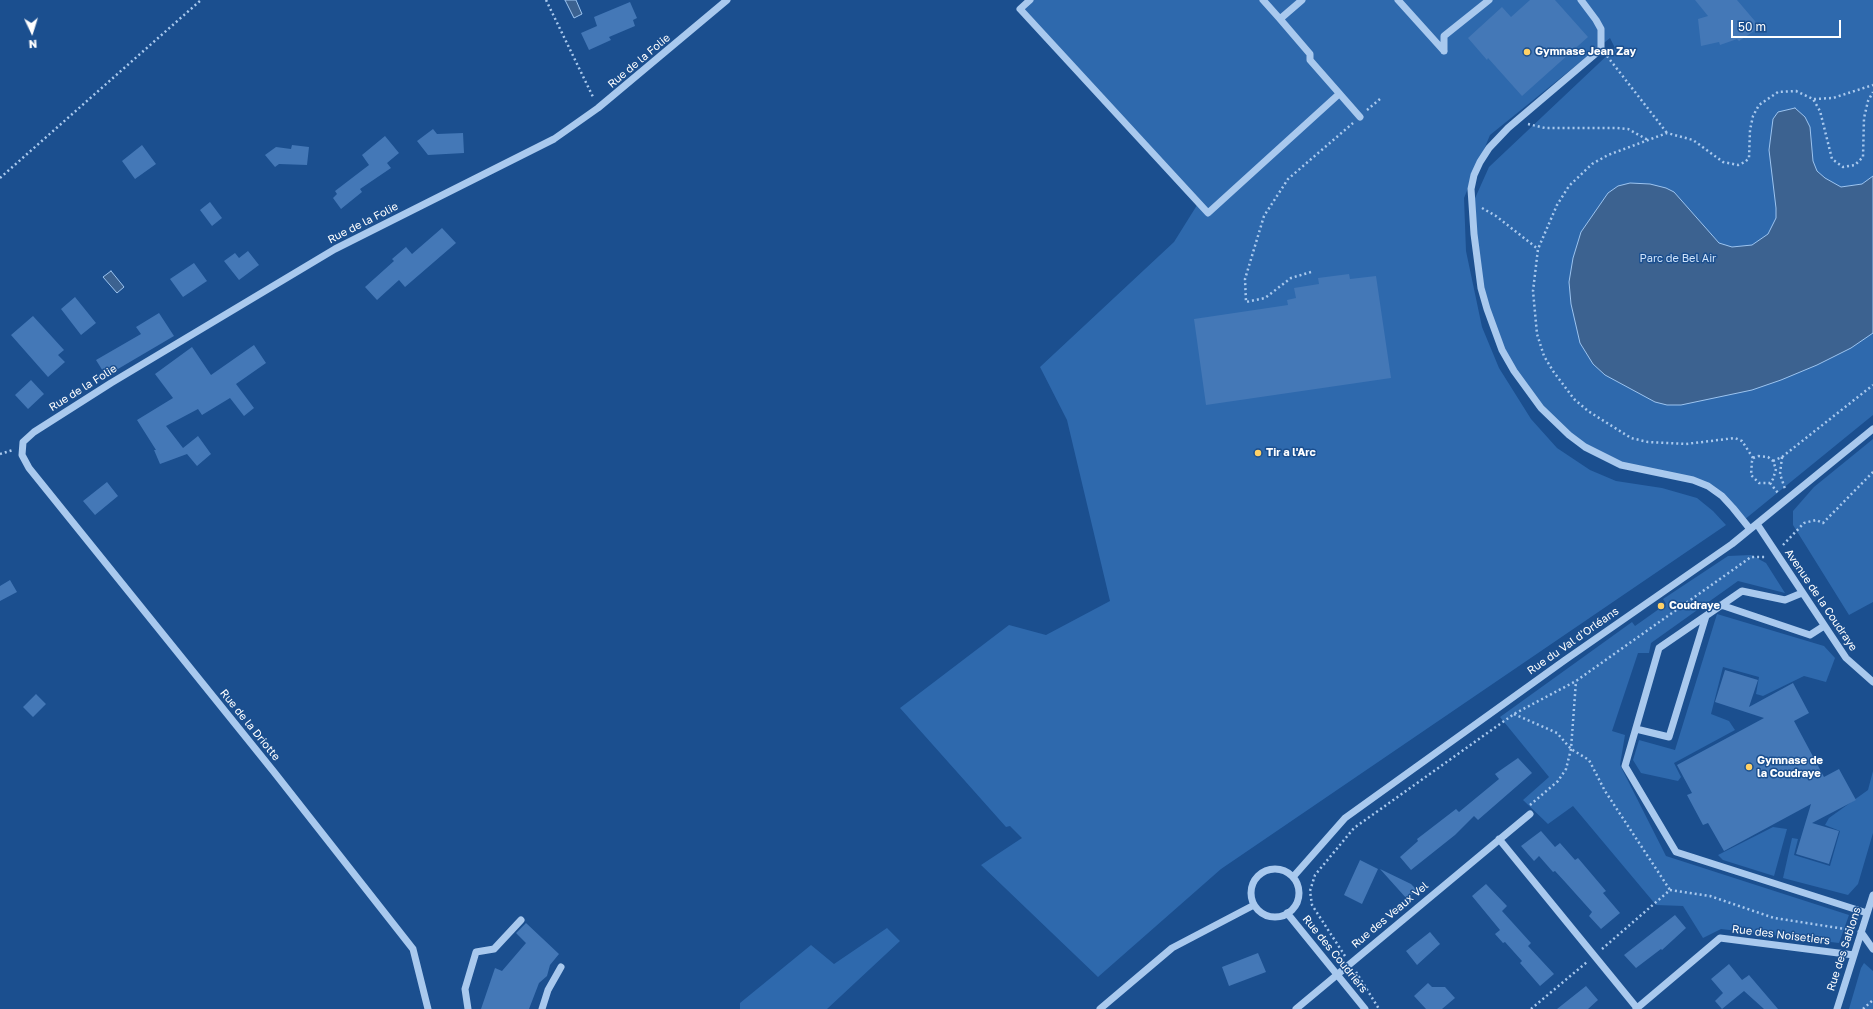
<!DOCTYPE html>
<meta charset="utf-8">
<style>
body{margin:0}
#map{position:relative;width:1873px;height:1009px;overflow:hidden;background:#1b4f8f;font-family:"Golos Text",sans-serif}
canvas{display:block}
.north{position:absolute;left:12px;top:12px;width:40px;height:40px;-webkit-text-stroke:3px #1b4f8f;paint-order:stroke;rotate:176deg;font-size:11px;font-weight:700;line-height:16px;text-align:center;color:#fff}
.north::after{content:'';display:block;margin:auto;width:14px;height:18px;background:#fff;clip-path:polygon(50% 0,100% 100%,50% 72%,0 100%)}
.scale{position:absolute;left:1731px;top:20px;width:110px;height:18px;box-sizing:border-box;border:2px solid #fff;border-top:0;padding-left:5px;font-size:12px;line-height:14px;white-space:nowrap;color:#fff;-webkit-text-stroke:3px #1b4f8f;paint-order:stroke}
</style>
<div id="map">
<canvas width="1873" height="1009"></canvas>
<div class="north">N</div>
<div class="scale">50 m</div>
</div>
<script>
const context = document.querySelector('canvas').getContext('2d');
context.lineJoin = 'round';
function fill(path, color) { context.fillStyle = color; context.fill(path, 'evenodd'); }
const toPath = rows => new Path2D(rows.map(r => 'M' + r).join(''));
function trace(path, color, width, dash) { context.strokeStyle = color; context.lineWidth = width; context.lineCap = dash ? 'butt' : 'round'; context.setLineDash(dash || []); context.stroke(path); }
function label(font, color, halo, rows, align = 'center') {
  context.font = font + ' "Golos Text",sans-serif'; context.lineWidth = 3; context.setLineDash([]); context.textBaseline = 'middle'; context.strokeStyle = halo; context.fillStyle = color; for (const [text, x, y, turn = 0] of rows) {
    context.save(); context.translate(x, y); context.rotate((+turn || 0) * Math.PI / 180); context.textAlign = isNaN(turn) ? turn : align; if (halo) context.strokeText(text, 0, 0); context.fillText(text, 0, 0); context.restore();
  }
}
const green = toPath([
 [1030,0,1873,0,1873,415,1744,520,1708,486,1640,470,1585,447,1554,423,1502,350,1481,285,1472,205,1489,167,1615,48,1610,38,1490,135,1464,198,1466,251,1482,327,1499,368,1531,419,1557,448,1590,470,1616,481,1662,488,1697,498,1713,511,1726,525,1221,869,1098,977,981,865,1022,838,1010,826,1006,827,900,708,1009,625,1046,635,1110,601,1067,420,1040,367,1174,242,1199,202,1020,9],
 [1873,439,1873,602,1849,615,1793,525,1793,511,1814,487],
 [1751,555,1766,563,1785,593,1738,581,1651,643,1649,653,1638,653,1612,731,1625,735,1620,765,1666,856,1849,915,1839,943,1721,929,1703,938,1683,906,1656,905,1573,806,1548,824,1523,800,1549,777,1500,717,1632,622,1635,626,1666,604,1663,599,1728,556],
 [1717,614,1824,646,1835,658,1826,682,1804,676,1763,696,1756,694,1759,677,1723,667,1711,714,1729,721,1735,730,1674,763,1681,777,1678,781,1641,773,1633,760,1639,740,1675,750],
 [1873,771,1873,833,1858,884,1848,895,1783,878,1792,838,1798,839,1794,855,1830,866,1840,831,1825,825,1829,818,1868,790],
 [1773,827,1787,829,1774,876,1723,860,1718,855],
 [887,928,900,941,827,1009,740,1009,740,1003,811,945,834,964],
 [1864,963,1873,971,1873,1009,1849,1009,1861,968]
]);
const water = toPath([
 [565,0,576,0,582,14,574,18,565,0],
 [1795,108,1805,117,1810,127,1813,161,1817,171,1825,178,1841,187,1862,184,1873,176,1873,333,1851,348,1817,365,1781,380,1752,390,1681,405,1667,405,1655,402,1605,375,1593,364,1580,343,1571,304,1569,282,1573,258,1581,232,1608,193,1618,186,1630,183,1650,184,1666,188,1674,192,1719,243,1732,247,1752,245,1768,234,1776,218,1776,208,1769,150,1773,119,1778,112,1795,108],
 [111,271,124,287,117,293,103,277,111,271]
]);
const building = toPath([
 [1530,0,1555,0,1588,37,1522,96,1488,58,1487,60,1468,38,1502,7,1511,17],
 [1695,0,1737,0,1760,27,1739,41,1737,39,1720,45,1719,42,1701,46,1698,19,1708,16],
 [630,2,637,18,633,20,635,26,609,37,611,40,589,50,581,33,597,26,594,17],
 [433,129,437,134,463,133,464,153,428,155,417,141],
 [385,136,399,153,387,163,391,168,360,189,362,192,341,209,333,198,337,194,335,191,369,165,362,155],
 [142,145,156,164,135,179,122,161],
 [292,145,309,147,307,165,279,164,275,167,265,155,276,147,291,149],
 [210,202,222,218,212,226,200,210],
 [442,228,456,243,405,287,399,280,377,300,365,287,394,261,392,259,406,247,412,254],
 [248,251,259,265,239,280,224,261,235,253,239,258],
 [194,263,207,281,183,297,170,279],
 [1349,274,1350,279,1376,276,1391,378,1206,405,1194,319,1288,305,1287,300,1296,298,1294,288,1319,284,1318,278],
 [75,297,96,323,81,335,61,309],
 [159,313,174,336,106,376,96,360,141,334,136,327],
 [33,316,64,350,58,355,65,362,48,377,11,335],
 [254,345,266,363,236,384,254,408,244,416,230,398,202,415,198,409,166,426,183,448,198,436,211,454,197,466,187,454,160,464,154,450,156,450,137,420,173,398,155,374,192,347,211,375],
 [31,380,44,394,28,409,15,395],
 [107,482,118,496,95,515,83,501],
 [10,580,17,592,0,601,0,586],
 [1725,670,1758,680,1749,707,1793,683,1809,713,1794,721,1824,777,1839,769,1856,800,1812,823,1839,831,1829,864,1796,854,1811,804,1724,851,1708,823,1703,825,1687,795,1692,793,1677,765,1764,718,1715,702],
 [36,694,46,704,33,717,23,707],
 [1518,758,1532,773,1478,820,1474,816,1455,835,1411,870,1400,857,1418,841,1417,839,1456,809,1459,812,1499,779,1495,774],
 [1541,831,1555,847,1560,843,1575,860,1578,858,1606,891,1603,893,1620,913,1601,929,1589,916,1592,912,1566,883,1555,871,1553,872,1539,856,1534,861,1521,846],
 [1360,860,1378,869,1362,904,1344,895],
 [1380,869,1411,884,1417,890,1407,899],
 [1486,884,1507,906,1502,911,1531,943,1528,946,1554,974,1540,986,1520,963,1522,961,1505,942,1503,943,1495,934,1500,930,1472,896],
 [1675,915,1686,928,1662,950,1661,949,1636,968,1624,955],
 [526,923,559,954,550,965,547,976,539,983,529,1009,481,1009,495,968,502,971,526,943,516,933],
 [1430,932,1440,944,1417,965,1406,951],
 [1258,953,1266,972,1229,986,1222,967],
 [1729,964,1742,980,1749,975,1778,1009,1764,1009,1744,991,1722,1009,1715,1001,1723,993,1711,979],
 [1428,983,1432,987,1445,987,1455,998,1442,1009,1426,1009,1414,996],
 [1586,986,1598,1000,1588,1009,1557,1009]
]);
const path = toPath([
 [546,0,594,99],
 [1607,56,1667,133],
 [1814,99,1833,98,1873,85],
 [1367,110,1380,99],
 [1528,124,1545,128,1617,128,1628,129,1648,140],
 [0,178,201,0],
 [1482,208,1496,216,1538,249],
 [1311,272,1291,278,1265,298,1246,302,1245,279,1264,216,1288,179,1353,123],
 [0,454,13,450],
 [1758,456,1768,457,1773,461,1776,469,1773,479,1770,483,1759,483,1751,475,1752,461,1753,458,1758,456],
 [1782,457,1780,474,1785,489],
 [1753,458,1742,441,1735,438,1686,444,1648,442,1631,438,1588,411,1574,399,1553,371,1544,356,1537,334,1533,291,1538,249,1557,205,1569,186,1592,164,1608,155,1667,133,1693,140,1723,162,1738,165,1745,162,1749,158,1750,130,1753,116,1759,105,1778,92,1796,91,1813,99,1820,111,1832,159,1843,167,1855,165,1863,157,1864,118,1868,101,1873,92],
 [1773,461,1782,457,1873,385],
 [1770,483,1778,493],
 [1783,545,1804,523,1816,520,1823,523,1873,472],
 [1514,714,1557,733,1571,749,1589,760,1605,791,1670,890],
 [1530,805,1558,781,1566,769,1571,749,1576,681],
 [1602,949,1670,890,1710,896,1774,918,1852,930],
 [1345,956,1312,905,1310,891,1315,875,1354,828,1514,714,1576,681,1751,557,1766,557],
 [1356,972,1379,1009],
 [1531,1009,1587,962],
 [1863,1009,1873,1000]
]);
const minor = toPath([
 [1030,0,1020,9,1208,213,1339,94],
 [1263,0,1280,19,1302,0],
 [1398,0,1444,51],
 [1581,0,1596,20,1601,29,1601,49,1508,128,1489,148,1480,162,1474,175,1471,189,1474,234,1481,288,1487,309,1502,350,1514,371,1541,408,1569,435,1585,447,1621,465,1693,480,1708,486,1722,496,1733,508,1750,529],
 [1280,19,1310,54,1310,60,1360,117],
 [1444,51,1444,36,1489,0],
 [1757,524,1846,658,1873,682],
 [1802,593,1785,600,1742,591,1659,648,1625,766,1676,852,1867,913],
 [1721,605,1810,635,1824,626],
 [1636,729,1669,737,1706,616],
 [1499,839,1637,1008],
 '1251 893a24 24 0 1 1 48 0a24 24 0 1 1-48 0Z',
 [1293,877,1345,818,1565,660,1732,544,1873,429],
 [1287,913,1365,1009],
 [1861,932,1873,949],
 [428,1009,413,949,274,772,29,468,22,455,23,442,34,432,111,383,335,249,554,139,598,108,727,0],
 [468,1009,465,989,476,952,494,949,521,920],
 [542,1009,548,990,561,967],
 [1100,1009,1172,948,1254,905],
 [1296,1009,1530,814],
 [1636,1009,1720,938,1854,955],
 [1837,1009,1873,895]
]);
const markers = [
 [1527,52,4,"#ffd166"],
 [1258,453,4,"#ffd166"],
 [1661,606,4,"#ffd166"],
 [1749,767,4,"#ffd166"]
];
const poiNames = [
 ["Gymnase Jean Zay",1535,52],
 ["Tir a l'Arc",1266,453],
 ["Coudraye",1669,606],
 ["Gymnase de",1757,761],
 ["la Coudraye",1757,774]
];
const streetNames = [
 ["Rue de la Folie",639,61,-40],
 ["Rue de la Folie",363,223,-27],
 ["Rue de la Folie",83,388,-32],
 ["Avenue de la Coudraye",1821,600,56],
 ["Rue du Val d'Orléans",1573,641,-35],
 ["Rue de la Driotte",250,725,51],
 ["Rue des Veaux Vel",1390,915,-40],
 ["Rue des Noisetiers",1781,935,7],
 ["Rue des Sablons",1844,949,-72],
 ["Rue des Coudriers",1335,954,51]
];
const parkNames = [
 ["Parc de Bel Air",1678,259]
];
fill(green, '#2e69ad');
fill(water, '#3c6290');
trace(water, '#9cc4f0', 1);
fill(building, '#4478b7');
trace(path, '#a9c9ee', 2.5, [2, 3]);
trace(minor, '#a9c9ee', 7);
for (const [x, y, r, color] of markers) { const dot = new Path2D(); dot.arc(x, y, r, 0, 2 * Math.PI); context.fillStyle = color; context.fill(dot); trace(dot, '#1b4f8f', 1.5); }
label('bold 11px', '#fff', '#1b4f8f', poiNames, 'left');
label('11px', '#fff', '#1b4f8f', streetNames);
label('11px', '#cfe3fa', '#1b4f8f', parkNames);
</script>
